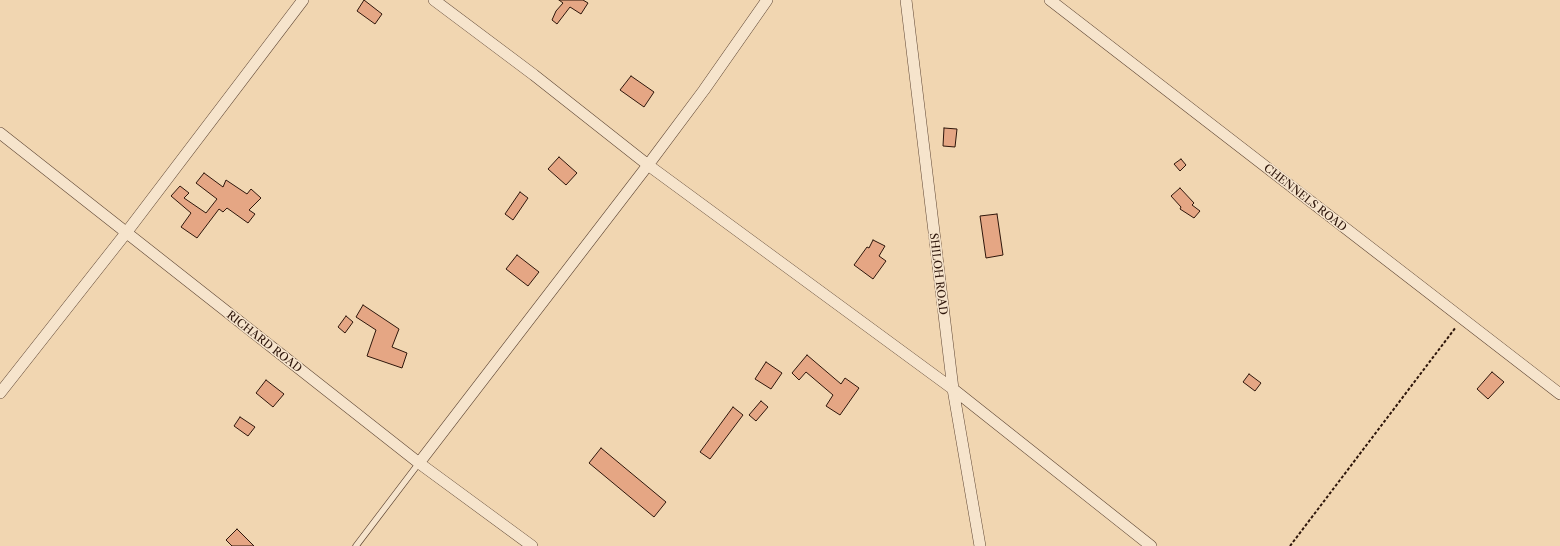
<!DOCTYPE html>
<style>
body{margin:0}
canvas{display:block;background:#f1d6b1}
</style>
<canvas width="1560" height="546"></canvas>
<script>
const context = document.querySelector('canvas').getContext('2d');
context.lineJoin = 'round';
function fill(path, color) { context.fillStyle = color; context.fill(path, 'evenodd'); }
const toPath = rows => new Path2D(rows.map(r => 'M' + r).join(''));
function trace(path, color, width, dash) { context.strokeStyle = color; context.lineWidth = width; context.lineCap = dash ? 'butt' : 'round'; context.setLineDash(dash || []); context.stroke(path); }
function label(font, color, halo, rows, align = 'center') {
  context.font = font + ' "Libre Caslon Text",serif'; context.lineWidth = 3; context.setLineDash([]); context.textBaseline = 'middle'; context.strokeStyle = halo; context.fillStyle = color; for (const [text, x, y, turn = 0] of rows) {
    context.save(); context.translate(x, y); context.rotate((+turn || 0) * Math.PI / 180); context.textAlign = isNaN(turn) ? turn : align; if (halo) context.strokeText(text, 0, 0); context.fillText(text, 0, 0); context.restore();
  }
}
const building = toPath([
 [364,0,382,14,375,24,357,11,364,0],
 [559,0,583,0,588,3,581,14,570,7,557,24,552,20,556,11,563,3,559,0],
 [631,76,654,92,644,107,620,90,631,76],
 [944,128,957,129,955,147,943,146,944,128],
 [559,157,577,173,566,185,548,169,559,157],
 [1181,159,1186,165,1180,171,1174,164,1181,159],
 [204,173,223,187,226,180,247,194,251,189,261,198,249,210,255,214,248,223,227,208,223,212,219,209,197,238,181,227,191,213,171,196,180,186,189,193,184,198,206,213,217,199,196,183,204,173],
 [1180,188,1194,203,1192,205,1200,211,1194,218,1180,209,1181,207,1171,196,1180,188],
 [520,192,528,198,513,220,505,214,520,192],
 [997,214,1003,255,986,258,980,216,997,214],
 [873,240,885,246,879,256,886,261,873,279,854,265,867,247,869,248,873,240],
 [517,255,539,272,528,286,506,269,517,255],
 [363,305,399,329,392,347,407,353,402,368,367,356,376,330,356,317,363,305],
 [346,316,353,322,345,333,338,327,346,316],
 [807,355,841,384,845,378,859,388,840,415,826,406,833,395,806,372,799,380,792,373,807,355],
 [766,362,782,373,771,389,755,379,766,362],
 [1492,372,1504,382,1488,399,1477,389,1492,372],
 [1249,374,1261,383,1255,391,1243,382,1249,374],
 [266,380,284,394,273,407,256,393,266,380],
 [761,401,768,407,756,421,749,415,761,401],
 [733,407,743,415,710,459,700,452,733,407],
 [240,417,255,427,248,436,234,426,240,417],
 [601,448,666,502,654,517,589,463,601,448],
 [237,529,254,546,232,546,226,540,237,529]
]);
const path = toPath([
 [1290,546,1456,327]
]);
const service = toPath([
 [356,546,419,463]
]);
const minor = toPath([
 [434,0,534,75,648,165,953,389,1151,546],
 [906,0,953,389,980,546],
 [1050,0,1560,394],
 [0,133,419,463,532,546],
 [0,393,126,233,303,0],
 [419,463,648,165,704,90,767,0]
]);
const streetNames = [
 ["CHENNELS ROAD",1305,198,38],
 ["SHILOH ROAD",938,274,83],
 ["RICHARD ROAD",264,342,38]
];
fill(building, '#e5a684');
trace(building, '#2e160b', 1);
trace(service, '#5f4634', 7);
trace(minor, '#5f4634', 12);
trace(path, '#2e160b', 2, [3, 2]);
trace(service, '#f6e4cc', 5.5);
trace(minor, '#f6e4cc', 11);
label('11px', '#2e160b', '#f6e4cc', streetNames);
</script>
